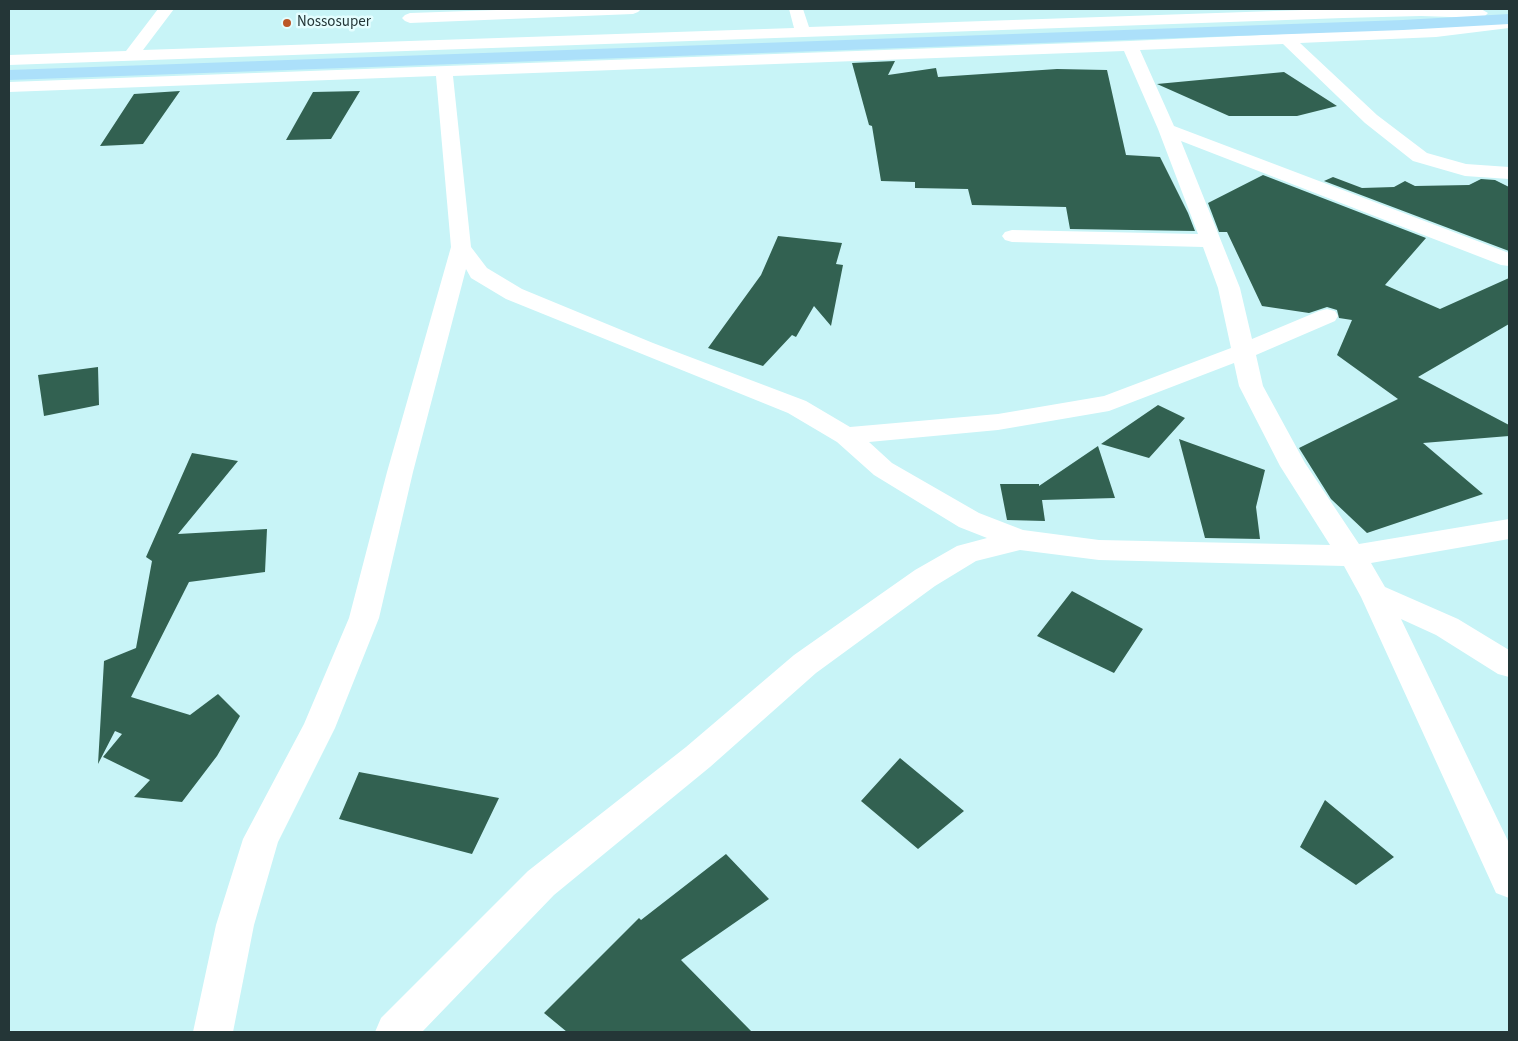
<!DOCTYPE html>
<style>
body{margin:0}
#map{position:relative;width:1518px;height:1041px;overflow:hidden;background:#c8f4f7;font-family:"Source Sans 3",sans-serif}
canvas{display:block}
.frame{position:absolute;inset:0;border:10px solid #243637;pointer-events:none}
</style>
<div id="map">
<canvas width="1518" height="1041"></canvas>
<div class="frame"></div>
</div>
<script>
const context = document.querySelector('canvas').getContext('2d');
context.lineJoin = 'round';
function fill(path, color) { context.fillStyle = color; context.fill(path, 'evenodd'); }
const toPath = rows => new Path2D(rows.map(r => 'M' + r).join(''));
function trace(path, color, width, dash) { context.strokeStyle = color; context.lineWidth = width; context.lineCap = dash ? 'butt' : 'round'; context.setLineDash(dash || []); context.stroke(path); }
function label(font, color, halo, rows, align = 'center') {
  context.font = font + ' "Source Sans 3",sans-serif'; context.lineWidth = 5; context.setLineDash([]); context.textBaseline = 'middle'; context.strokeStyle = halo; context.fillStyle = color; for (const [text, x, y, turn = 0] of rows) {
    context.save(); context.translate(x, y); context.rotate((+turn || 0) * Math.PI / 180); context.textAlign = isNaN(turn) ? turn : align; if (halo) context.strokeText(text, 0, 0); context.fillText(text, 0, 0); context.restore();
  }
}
const building = toPath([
 [895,61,888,75,936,68,938,77,1057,69,1107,70,1126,155,1160,157,1188,213,1195,231,1070,229,1066,207,972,205,968,189,915,188,915,182,881,181,872,126,869,125,852,63],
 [1284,72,1337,106,1297,116,1229,116,1157,84],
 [180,91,143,144,100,146,134,94],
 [360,91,331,139,286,140,313,92],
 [1263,175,1426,238,1385,285,1440,309,1509,278,1509,324,1418,377,1509,425,1509,436,1423,443,1483,494,1367,533,1331,499,1299,448,1398,399,1337,355,1352,320,1339,318,1337,310,1327,307,1309,313,1262,306,1227,232,1219,232,1208,203],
 [1333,177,1362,188,1394,187,1405,181,1415,186,1469,185,1481,179,1495,180,1509,187,1509,251,1324,181],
 [778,236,842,243,836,264,843,265,831,326,814,306,796,337,792,335,763,366,708,348,761,275],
 [98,367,99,405,44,416,38,375],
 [1158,405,1185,418,1149,458,1101,444],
 [1179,439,1265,470,1256,507,1260,539,1205,538],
 [1098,446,1115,498,1042,500,1045,521,1007,520,1000,484,1039,484,1039,486],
 [192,453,238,461,178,534,267,529,265,572,189,582,131,697,190,715,218,694,240,716,217,756,182,802,134,797,150,780,103,757,122,734,115,731,98,764,104,661,136,648,152,561,146,557],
 [1072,591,1143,629,1114,673,1037,636],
 [900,758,964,811,918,849,861,801],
 [359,772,499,798,472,854,339,819],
 [1325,800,1394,857,1356,885,1300,847],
 [726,854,769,899,681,960,752,1032,567,1032,544,1013,639,918,641,920]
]);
const minor = toPath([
 [158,9,174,9,143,50,794,28,789,9,803,9,809,27,1333,9,1481,9,1488,13,1485,16,1480,18,1421,16,1343,18,9,65,9,55,126,51,158,9],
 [526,9,641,9,638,12,633,14,410,23,405,21,402,18,405,15,410,13,526,9],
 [1509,18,1509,28,1436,37,1300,43,1377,115,1427,153,1466,164,1509,167,1509,179,1465,176,1413,161,1365,123,1283,44,1140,50,1174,126,1509,253,1509,266,1501,265,1181,141,1240,288,1252,339,1319,311,1327,309,1335,311,1338,316,1335,321,1256,355,1263,386,1305,463,1359,544,1509,519,1509,539,1371,563,1385,587,1458,619,1509,650,1509,677,1498,674,1436,635,1401,619,1509,843,1509,898,1496,893,1361,597,1344,566,1099,560,1020,550,976,561,935,586,816,673,710,767,554,895,422,1032,375,1032,381,1018,528,871,686,747,794,655,915,570,957,546,987,538,959,527,874,475,837,442,788,413,506,299,471,278,466,269,413,472,379,618,335,728,278,842,254,925,233,1032,193,1032,216,925,243,839,304,724,349,618,387,472,451,247,436,76,9,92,9,82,1130,41,1436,27,1509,18],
 [1124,51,1158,129,1198,234,1012,230,1005,232,1002,236,1005,240,1012,242,1203,247,1218,288,1231,348,1104,396,998,414,850,427,806,401,653,343,522,289,487,268,471,247,453,76,1124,51],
 [1234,363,1239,386,1280,466,1330,545,1099,540,1023,530,979,513,892,463,869,442,998,430,1109,411,1234,363]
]);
const major = toPath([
 [1509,14,1509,24,1403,30,9,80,9,70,1403,20,1509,14]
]);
const markers = [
 [287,23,5,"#bc5727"]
];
const farPoinames = [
 ["Nossosuper",297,23]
];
fill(building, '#326151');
fill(minor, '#fff');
fill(major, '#ace0fa');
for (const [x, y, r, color] of markers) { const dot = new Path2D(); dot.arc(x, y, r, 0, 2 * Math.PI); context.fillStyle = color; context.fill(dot); trace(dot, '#e4feff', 2); }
label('15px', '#243637', '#e4feff', farPoinames, 'left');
</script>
